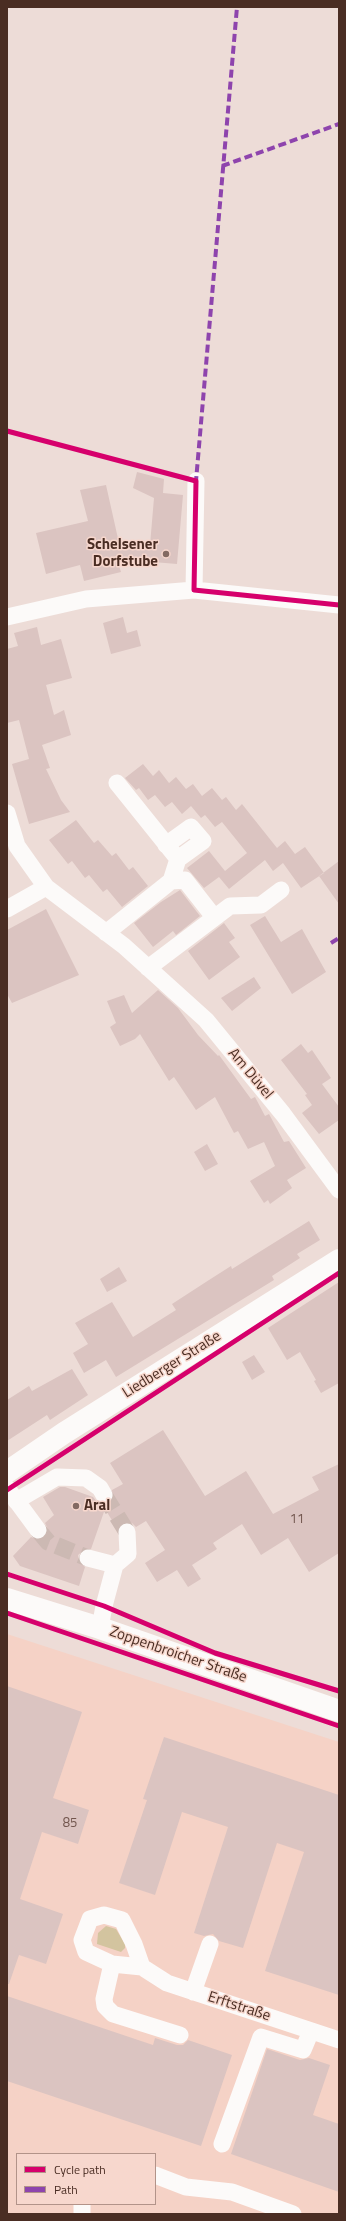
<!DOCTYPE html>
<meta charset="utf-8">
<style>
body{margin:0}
#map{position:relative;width:346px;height:2221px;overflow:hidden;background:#eddcd7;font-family:"Titillium Web",sans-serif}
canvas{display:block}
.frame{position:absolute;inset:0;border:8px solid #4a2d23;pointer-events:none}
.legend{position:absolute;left:16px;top:2153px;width:140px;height:52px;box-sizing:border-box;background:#f7d7cd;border:1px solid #b29389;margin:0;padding:5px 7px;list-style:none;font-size:12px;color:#4a2d23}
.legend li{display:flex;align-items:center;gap:8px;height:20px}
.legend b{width:20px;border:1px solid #b29389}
</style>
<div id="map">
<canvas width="346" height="2221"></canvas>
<div class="frame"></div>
<ul class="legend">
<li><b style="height:5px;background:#d6006c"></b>Cycle path</li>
<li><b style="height:5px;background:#8e44ad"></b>Path</li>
</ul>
</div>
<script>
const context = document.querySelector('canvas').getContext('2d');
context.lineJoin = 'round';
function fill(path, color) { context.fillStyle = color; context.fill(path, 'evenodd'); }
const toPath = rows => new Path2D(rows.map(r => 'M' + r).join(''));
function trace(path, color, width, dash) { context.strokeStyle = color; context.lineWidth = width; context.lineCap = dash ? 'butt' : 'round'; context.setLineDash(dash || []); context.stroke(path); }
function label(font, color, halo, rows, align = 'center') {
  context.font = font + ' "Titillium Web",sans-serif'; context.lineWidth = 3; context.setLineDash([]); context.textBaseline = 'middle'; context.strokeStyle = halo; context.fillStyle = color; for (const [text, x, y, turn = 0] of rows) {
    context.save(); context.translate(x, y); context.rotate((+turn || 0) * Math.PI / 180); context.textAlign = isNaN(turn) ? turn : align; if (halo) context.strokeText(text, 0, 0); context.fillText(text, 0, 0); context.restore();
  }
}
const built = toPath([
 [7,1634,339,1742,339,2214,7,2214],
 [17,2154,155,2154,155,2204,17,2204]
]);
const green = toPath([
 [106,1926,116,1929,125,1944,125,1948,121,1952,97,1944,98,1933]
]);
const building = toPath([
 [137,472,164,479,163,493,183,495,177,564,117,559,121,572,84,581,80,565,46,574,36,533,88,521,80,490,106,485,119,543,150,545,154,498,133,488],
 [123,617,127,633,137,630,141,646,111,654,103,623],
 [37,627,41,645,61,639,72,678,46,685,54,715,64,710,71,735,42,745,50,768,46,769,61,800,70,812,29,824,12,764,29,759,19,720,7,723,7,649,18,646,14,633],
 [143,764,153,776,159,770,169,783,176,777,186,789,193,784,202,796,212,788,222,800,226,797,236,810,242,804,277,848,285,841,295,854,305,847,324,873,301,888,283,863,273,871,265,860,229,889,219,877,204,888,187,868,209,851,225,871,247,853,222,822,215,827,205,815,201,818,191,806,182,814,172,802,165,807,155,795,148,800,139,788,136,790,125,778],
 [76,820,94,843,98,840,112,856,116,853,129,870,133,867,148,886,122,907,107,889,103,892,89,875,85,878,72,861,68,864,49,840],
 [339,861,339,904,319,876],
 [180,890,200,916,176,935,173,931,153,947,134,923,161,902],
 [46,909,79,975,12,1003,7,994,7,930],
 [265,916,281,942,302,929,326,972,292,994,250,925],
 [224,923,235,938,229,942,240,957,209,980,188,951],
 [254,977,261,988,232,1011,221,998],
 [158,990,178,1008,198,1035,218,1056,219,1055,251,1099,255,1097,265,1116,269,1114,284,1142,289,1141,306,1168,287,1180,292,1188,270,1204,268,1200,264,1203,250,1181,275,1166,264,1142,248,1149,238,1131,234,1133,215,1097,196,1110,174,1077,169,1081,140,1034,135,1039,120,1046,110,1027,116,1023,107,1001,124,995,132,1013],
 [301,1044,308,1053,312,1050,331,1078,322,1084,339,1107,339,1120,319,1134,302,1113,312,1105,305,1095,307,1094,281,1060],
 [207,1144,218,1164,205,1171,194,1152],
 [309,1221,320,1240,297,1254,300,1258,272,1276,274,1280,116,1377,106,1360,84,1373,73,1353,88,1344,75,1323,112,1302,133,1337,176,1310,172,1304,209,1280,231,1266,232,1269],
 [119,1267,127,1281,107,1292,100,1279],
 [339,1282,339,1383,321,1393,314,1381,316,1380,300,1352,287,1360,268,1328],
 [254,1355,265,1372,252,1380,242,1362],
 [72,1369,88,1395,50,1420,47,1415,7,1441,7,1400,29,1386,32,1391],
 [163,1430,205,1496,246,1471,273,1514,319,1490,312,1477,339,1464,339,1553,309,1572,288,1538,261,1555,242,1524,213,1543,217,1549,192,1565,201,1579,188,1587,177,1570,157,1582,145,1563,165,1550,146,1521,136,1527,132,1523,126,1522,121,1524,118,1530,105,1509,91,1549,85,1549,78,1555,79,1561,85,1567,79,1586,20,1566,13,1556,31,1537,39,1540,44,1538,48,1529,45,1523,54,1515,43,1497,60,1487,65,1487,93,1497,99,1504,109,1504,113,1500,112,1490,123,1484,110,1463],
 [7,1686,82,1712,53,1798,89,1810,78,1844,42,1832,20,1899,63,1914,46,1964,19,1955,9,1984,7,1984],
 [164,1737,339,1795,339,1995,265,1971,304,1852,277,1843,243,1948,219,1941,213,1934,204,1936,194,1933,228,1827,182,1812,155,1895,119,1883,147,1800,143,1799],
 [7,1996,153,2045,155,2038,177,2045,183,2045,188,2040,232,2055,201,2146,7,2081],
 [267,2049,300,2060,309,2058,330,2065,313,2115,339,2124,339,2192,231,2154]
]);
const minorTunnel = toPath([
 [104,1495,127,1532],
 [38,1530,48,1542,88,1558]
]);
const minor = toPath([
 [194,590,196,481],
 [7,617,86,599,194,590,339,605],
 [7,813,17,846,46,887,124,946,206,1020,283,1114,339,1190],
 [166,845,191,827,203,841,178,859],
 [171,881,185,880,214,917],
 [7,909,46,887],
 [106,933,171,881,178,859,117,783],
 [148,968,230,906,261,905,281,890],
 [7,1488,38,1530],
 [16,1501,57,1477,86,1478,100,1488,104,1495],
 [88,1558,115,1565,104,1606,100,1628],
 [115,1565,128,1554,127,1532],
 [112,1964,104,1999,105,2006,113,2014,180,2035],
 [142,1967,134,1944,122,1920,104,1915,90,1919,82,1940,86,1952,112,1964,142,1967,167,1983,339,2040],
 [193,1992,210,1944],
 [222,2144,261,2037,303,2050,311,2031],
 [155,2175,186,2187,232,2192,293,2214],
 [82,2214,82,2204]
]);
const major = toPath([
 [7,1472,64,1433,339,1260],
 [7,1599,100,1628,339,1711]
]);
const quiet = toPath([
 [222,166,339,124],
 [193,480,196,481,237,7],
 [331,943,339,938]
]);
const cycleway = toPath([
 [7,431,196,481,194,590,339,605],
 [7,1490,339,1273],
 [7,1574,104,1606,215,1653,339,1691],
 [7,1613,339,1726]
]);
const markers = [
 [166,554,4,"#836a62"],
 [76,1506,4,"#836a62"]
];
const numberNames = [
 ["11",297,1520],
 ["85",70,1824]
];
const poiNames = [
 ["Schelsener",158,545],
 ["Dorfstube",158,562],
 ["Aral",84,1506,"left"]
];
const streetNames = [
 ["Am Düvel",250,1074,50],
 ["Liedberger Straße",172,1365,-32],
 ["Zoppenbroicher Straße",178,1655,19],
 ["Erftstraße",239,2007,18]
];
fill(built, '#f5d2c6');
fill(green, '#d3c49f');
fill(building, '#dbc4c1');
trace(minorTunnel, '#ccb9b3', 17, [17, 8]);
trace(minor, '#fcfaf9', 17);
trace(major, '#fcfaf9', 22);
trace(quiet, '#8e44ad', 4, [8, 4]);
trace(cycleway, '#d6006c', 5);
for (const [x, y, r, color] of markers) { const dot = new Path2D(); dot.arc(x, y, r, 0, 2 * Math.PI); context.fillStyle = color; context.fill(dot); trace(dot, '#f7d7cd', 1.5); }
label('13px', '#72564e', null, numberNames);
label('bold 15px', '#4a2d23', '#f7d7cd', poiNames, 'right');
label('15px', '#4a2d23', '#f7d7cd', streetNames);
</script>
